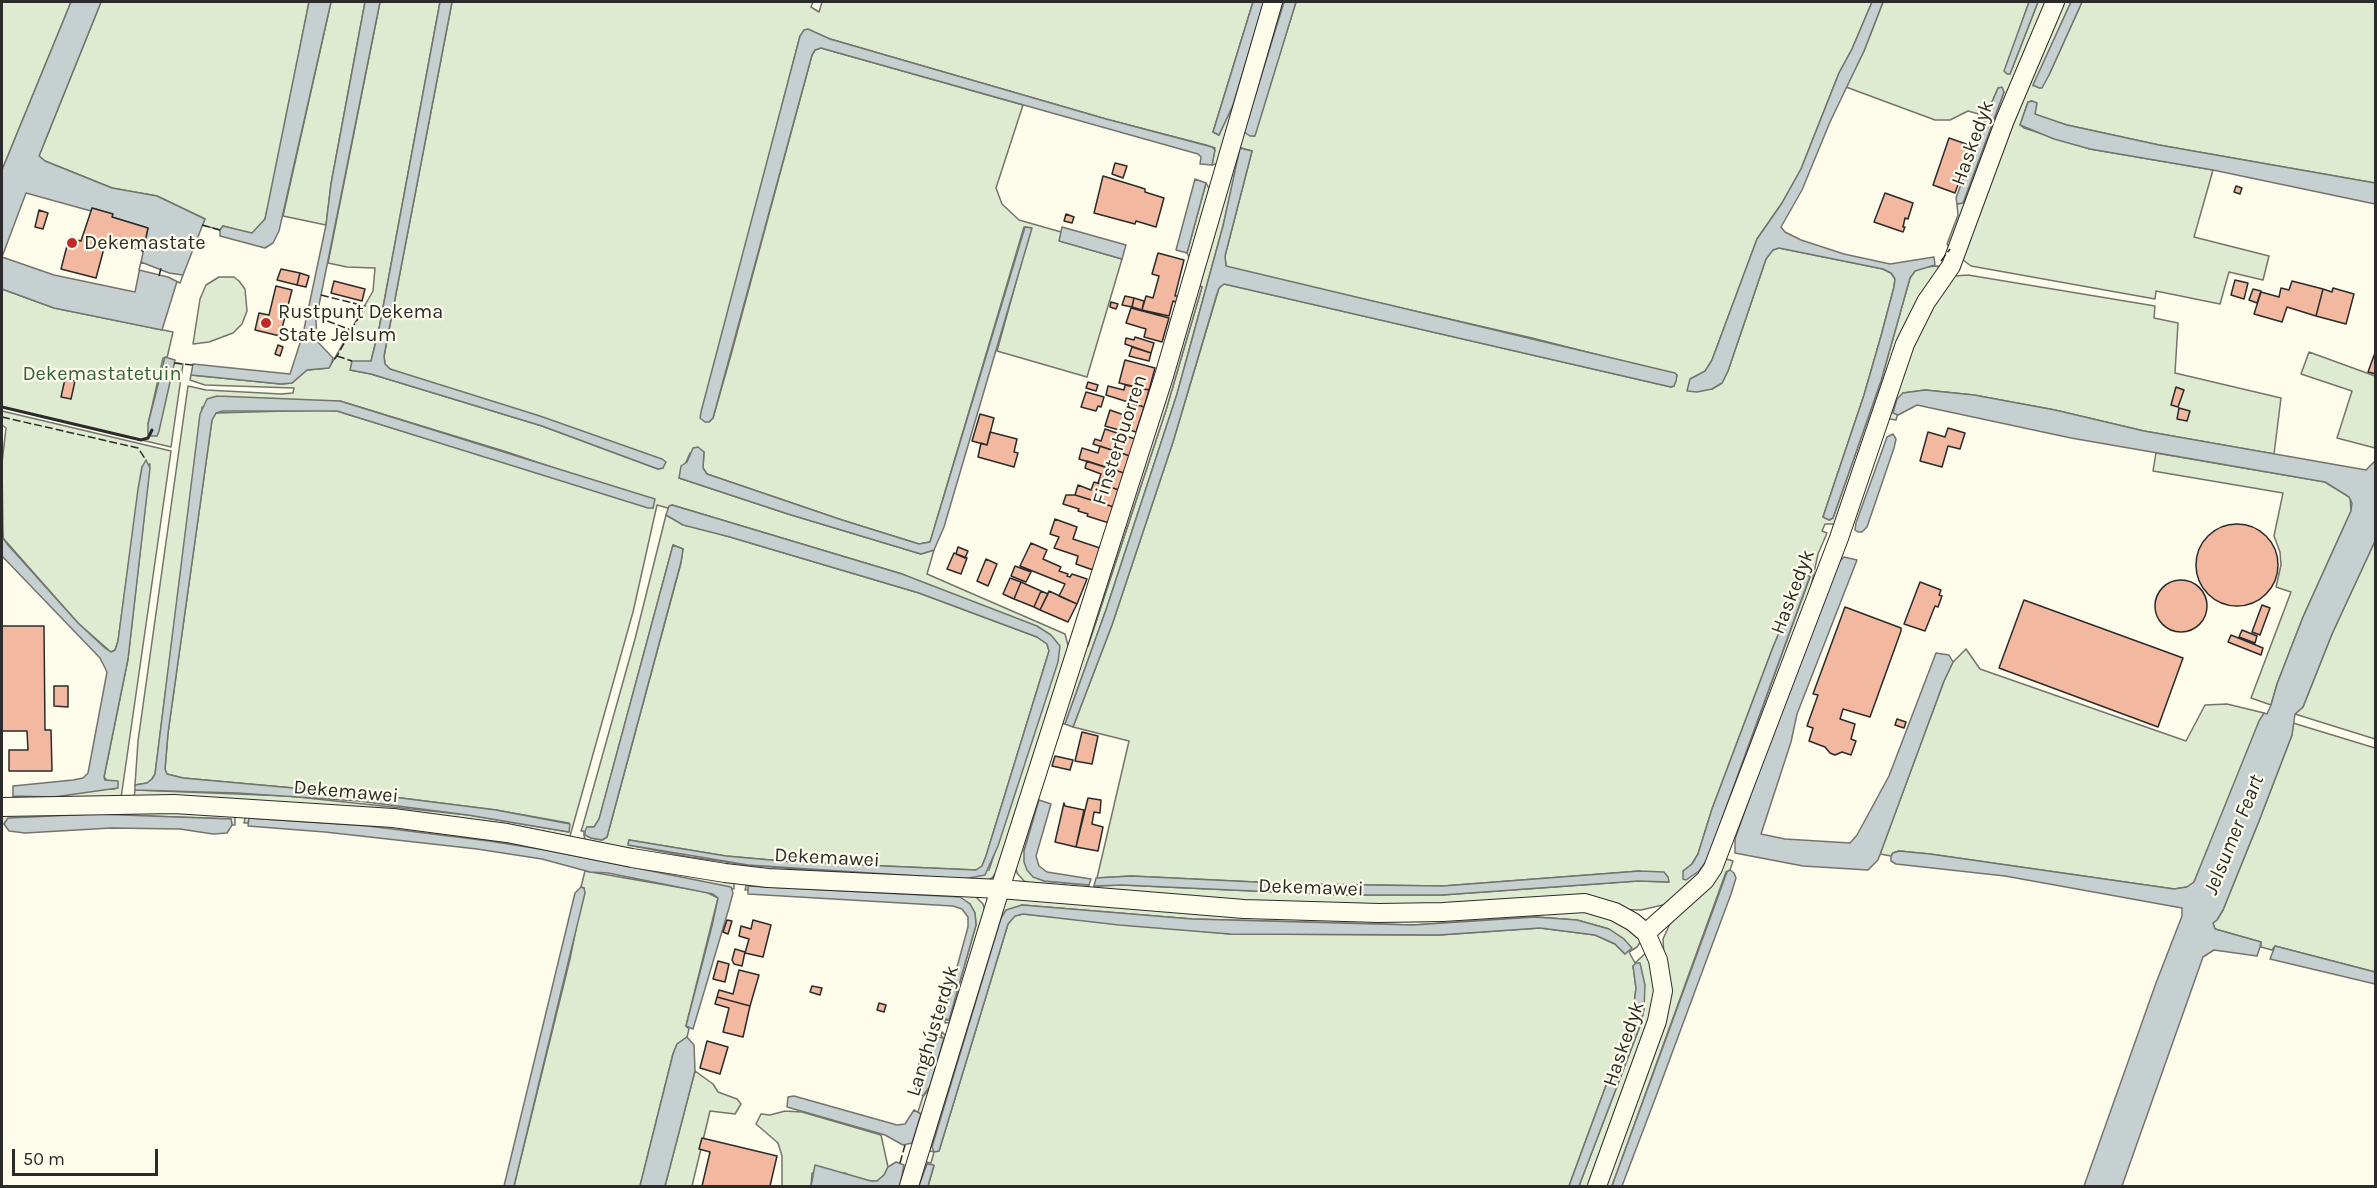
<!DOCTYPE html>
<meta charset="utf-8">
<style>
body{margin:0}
#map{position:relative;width:2377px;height:1188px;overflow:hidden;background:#fdfbea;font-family:Karla,sans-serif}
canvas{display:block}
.frame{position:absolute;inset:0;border:3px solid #2b2b2b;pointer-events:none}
.scale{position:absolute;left:12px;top:1149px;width:146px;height:27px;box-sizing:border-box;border:3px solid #2b2b2b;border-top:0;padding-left:8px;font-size:18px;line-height:21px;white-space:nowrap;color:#2b2b2b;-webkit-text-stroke:4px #fdfbea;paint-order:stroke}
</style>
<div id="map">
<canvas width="2377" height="1188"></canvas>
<div class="frame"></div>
<div class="scale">50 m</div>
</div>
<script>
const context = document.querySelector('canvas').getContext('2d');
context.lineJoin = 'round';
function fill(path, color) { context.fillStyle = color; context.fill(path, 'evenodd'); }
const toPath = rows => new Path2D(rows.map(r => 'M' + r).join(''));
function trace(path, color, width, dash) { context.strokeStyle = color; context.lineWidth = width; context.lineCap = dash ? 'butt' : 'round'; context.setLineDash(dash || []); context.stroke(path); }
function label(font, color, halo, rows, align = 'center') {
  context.font = font + ' Karla,sans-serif'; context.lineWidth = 4.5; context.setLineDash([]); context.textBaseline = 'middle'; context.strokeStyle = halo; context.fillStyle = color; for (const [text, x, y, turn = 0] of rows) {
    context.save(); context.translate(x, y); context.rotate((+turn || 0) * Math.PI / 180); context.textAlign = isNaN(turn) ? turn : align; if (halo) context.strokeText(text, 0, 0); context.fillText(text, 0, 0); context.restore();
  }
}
const green = toPath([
 [2,2,71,2,2,170,2,2],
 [101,2,309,2,271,195,265,219,252,234,223,226,220,230,202,225,205,219,157,196,112,188,45,161,39,156,101,2],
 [331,2,365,2,331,184,326,225,283,216,331,2],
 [380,2,440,2,379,329,371,361,350,370,371,374,542,426,658,469,663,468,390,369,385,364,384,356,452,2,813,2,811,7,819,12,822,2,1253,2,1213,132,1219,135,1233,105,1264,2,1268,2,1221,158,1216,164,1212,165,1215,148,1206,145,1106,119,830,39,808,30,800,36,752,222,709,422,713,418,731,355,812,55,815,50,821,48,1023,105,996,188,1002,204,1019,220,1061,232,1060,241,1122,259,1087,377,997,351,1031,228,1024,227,930,542,919,544,842,520,707,474,703,468,704,452,690,453,679,478,788,514,921,554,934,550,927,574,1065,634,1069,649,996,873,992,878,986,881,781,875,587,844,584,836,584,831,581,831,583,825,635,639,666,515,687,526,690,525,730,537,919,593,1037,637,1047,644,1049,651,986,856,982,866,976,870,793,862,726,856,629,840,628,845,690,857,748,865,797,869,892,873,989,870,1026,758,1059,646,902,574,672,505,668,508,657,505,633,612,570,836,565,839,134,798,135,790,288,796,468,815,569,832,569,823,496,810,393,797,183,778,167,774,165,770,168,733,212,420,216,413,321,410,337,411,653,508,560,470,507,452,340,401,202,407,155,774,152,779,147,783,135,785,138,741,188,386,206,390,281,394,293,393,294,388,205,385,190,380,191,375,281,384,292,383,307,370,329,368,373,291,375,268,347,267,328,263,380,2],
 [673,545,683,549,681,563,607,837,602,840,591,838,587,827,594,827,599,820,673,545],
 [1277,2,1284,2,1244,132,1254,136,1296,2,1872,2,1852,49,1839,73,1801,169,1782,203,1757,239,1712,360,1706,371,1696,377,1712,389,1722,383,1728,371,1766,259,1772,250,1779,248,1883,269,1891,273,1895,279,1894,287,1881,336,1864,395,1823,517,1830,520,1833,518,1881,381,1910,278,1915,271,1923,267,1939,266,1836,524,1825,524,1822,531,1827,533,1818,554,1806,610,1702,875,1667,904,1641,910,1476,905,1330,907,1093,891,1094,886,1122,885,1341,895,1442,895,1638,881,1669,882,1640,871,1443,886,1297,884,1131,876,1097,878,1129,741,1073,727,1112,625,1173,442,1219,288,1224,284,1238,287,1671,387,1674,386,1677,375,1532,338,1232,269,1226,266,1225,256,1252,151,1241,148,1223,226,1177,394,1107,607,1065,724,1058,723,1083,644,1088,646,1166,410,1202,287,1197,285,1277,2],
 [1804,575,1810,577,1707,860,1683,871,1692,864,1698,854,1712,809,1773,647,1804,575],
 [1883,2,2029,2,2005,71,2010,74,2038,2,2050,2,1950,248,1947,244,1958,215,1957,204,1963,203,2004,92,1998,88,1986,116,1968,111,1950,120,1935,120,1846,87,1864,51,1883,2],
 [2060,2,2071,2,2033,86,2049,75,2082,2,2375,2,2375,183,2159,145,2067,125,2040,117,2035,114,2035,107,2032,101,2028,102,2020,125,2024,128,2090,149,2213,170,2194,237,2269,256,2263,280,2229,272,2220,304,2156,291,2155,299,1971,266,1963,260,1962,256,2060,2],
 [1206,183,1210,190,1190,259,1187,253,1206,183],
 [1968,275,2155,306,2154,318,2178,323,2175,373,2281,398,2274,454,2144,431,2055,410,1974,395,1925,390,1903,393,1896,420,1890,419,1887,415,1914,333,1954,276,1968,275],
 [219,277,234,277,239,281,245,289,247,311,242,324,233,333,209,342,193,344,200,299,206,285,219,277],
 [2,289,54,308,173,332,167,358,163,358,148,424,157,436,174,363,183,364,171,447,2,407,2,289],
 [2309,352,2375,376,2375,448,2337,438,2352,391,2301,374,2309,352],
 [2,411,171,451,121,798,14,799,13,796,54,797,100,789,115,789,104,777,128,659,150,464,142,467,118,641,115,650,111,652,78,623,3,538,2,463,6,428,2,425,2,411],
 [2156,453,2325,482,2350,497,2351,511,2303,617,2277,684,2271,705,2251,698,2291,592,2276,587,2281,565,2280,552,2274,536,2283,493,2153,471,2156,453],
 [2375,541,2375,739,2295,714,2303,707,2332,634,2375,541],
 [1966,649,1980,669,2186,741,2205,705,2227,704,2264,713,2194,882,2187,887,2174,889,1930,854,1899,851,1893,853,1891,856,1880,854,1944,681,1953,662,1966,649],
 [2293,723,2375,748,2375,972,2275,946,2272,950,2261,947,2261,942,2215,929,2213,923,2217,920,2223,910,2259,821,2292,735,2293,723],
 [1034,798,1039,800,1024,851,1044,881,1089,885,1089,891,1031,884,1024,881,1017,873,1015,864,1034,798],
 [231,811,235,818,235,825,232,825,231,819,95,814,5,822,4,824,2,824,2,812,231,811],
 [246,815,462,832,734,883,734,889,546,850,489,841,317,822,249,818,248,823,244,823,246,815],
 [1723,858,1733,861,1730,870,1726,872,1612,1186,1603,1186,1667,1010,1663,939,1673,917,1723,858],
 [585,871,706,892,718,898,686,1026,689,1029,687,1037,677,1044,673,1054,640,1186,514,1186,570,959,584,888,581,887,585,871],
 [747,881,974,895,983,904,985,911,955,1022,945,1023,945,1020,949,1020,976,925,975,913,970,904,960,898,749,886,748,890,745,890,747,881],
 [1009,898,1560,909,1598,912,1631,930,1641,941,1637,947,1629,952,1635,963,1648,951,1656,1004,1590,1186,1579,1186,1640,1026,1644,1009,1633,966,1636,988,1633,1012,1569,1186,928,1186,934,1166,927,1164,919,1186,914,1186,922,1161,931,1163,934,1152,926,1150,1003,903,1009,898],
 [1022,905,1192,919,1413,925,1535,917,1577,920,1609,929,1624,939,1625,954,1615,944,1595,935,1540,928,1439,935,1230,934,1023,914,1014,916,1008,924,939,1151,934,1151,932,1147,1001,918,1022,905],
 [942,1032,949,1039,916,1142,912,1143,921,1114,918,1112,923,1096,927,1092,944,1038,941,1036,942,1032],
 [695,1071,713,1084,718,1092,737,1099,741,1104,735,1114,710,1111,692,1186,665,1186,695,1071],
 [785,1111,802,1112,881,1135,888,1167,884,1175,877,1181,870,1181,853,1178,845,1173,812,1173,811,1186,782,1186,782,1156,778,1143,756,1124,761,1114,770,1115,785,1111]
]);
const parking = toPath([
 [1197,285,1202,287,1166,410,1088,646,1083,644,1197,285]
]);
const water = toPath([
 [71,2,101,2,39,156,45,161,112,188,157,196,205,219,183,275,179,275,162,330,54,308,2,289,2,170,71,2],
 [26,193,91,211,92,208,112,214,112,217,148,228,135,292,54,275,2,257,26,193],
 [309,2,331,2,279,231,273,243,265,248,220,236,220,230,223,226,252,233,265,219,309,2],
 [365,2,380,2,316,320,317,341,333,358,332,362,329,368,307,370,292,383,281,384,191,375,193,364,290,374,303,334,326,225,331,184,365,2],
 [440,2,452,2,384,356,385,364,390,369,540,416,662,459,666,462,663,468,658,469,542,426,371,374,350,370,352,361,371,361,379,329,440,2],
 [1253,2,1264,2,1233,105,1219,135,1213,132,1253,2],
 [1284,2,1296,2,1255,136,1250,136,1244,132,1284,2],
 [1872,2,1883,2,1864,51,1830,122,1802,190,1781,227,1785,232,1801,240,1844,254,1890,264,1934,257,1935,265,1915,271,1910,278,1881,381,1833,518,1829,520,1823,517,1864,395,1881,336,1894,287,1895,279,1891,273,1883,269,1779,248,1773,250,1766,259,1728,371,1722,383,1712,389,1697,392,1687,391,1690,379,1705,371,1712,360,1757,239,1782,203,1801,169,1839,73,1852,49,1872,2],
 [2029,2,2038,2,2010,74,2007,74,2004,71,2029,2],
 [2071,2,2082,2,2049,75,2042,88,2039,88,2033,85,2071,2],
 [808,29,830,39,1106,119,1212,147,1215,150,1212,165,1200,164,1201,157,1198,154,821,48,815,50,812,55,713,418,709,422,705,422,700,418,701,412,800,36,804,30,808,29],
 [2002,87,2004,92,1963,203,1957,204,1956,198,1986,116,1998,88,2002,87],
 [2032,101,2037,103,2035,114,2067,125,2159,145,2375,183,2375,204,2213,170,2090,149,2054,139,2020,125,2028,102,2032,101],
 [1240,148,1252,151,1225,256,1226,266,1675,373,1677,375,1676,381,1674,386,1671,387,1224,284,1219,288,1216,297,1173,442,1112,625,1073,727,1065,724,1107,607,1177,394,1223,226,1240,148],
 [1195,179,1206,183,1187,253,1176,250,1195,179],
 [1025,227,1032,228,944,527,934,550,921,554,788,514,679,478,681,466,687,462,693,448,698,447,704,452,703,468,707,474,842,520,919,544,930,542,1025,227],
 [1062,227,1126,245,1122,259,1059,241,1062,227],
 [165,357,175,360,159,431,157,436,152,436,148,434,148,424,165,357],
 [1925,390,1974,395,2055,410,2144,431,2366,470,2375,461,2375,541,2332,634,2303,707,2295,714,2292,735,2259,821,2223,910,2217,920,2213,923,2215,929,2261,942,2260,947,2257,956,2214,950,2203,957,2122,1186,2084,1186,2156,983,2182,916,2182,908,2005,876,1896,864,1891,861,1891,856,1893,853,1899,851,1930,854,2174,889,2187,887,2194,882,2259,721,2264,713,2267,714,2271,705,2277,684,2303,617,2351,511,2352,503,2349,497,2325,482,2071,438,1917,405,1898,415,1893,413,1897,399,1903,393,1925,390],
 [217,396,340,401,655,499,653,508,648,508,337,411,223,411,216,413,212,420,168,733,165,769,167,774,183,778,393,797,496,810,570,824,569,832,468,815,358,801,237,793,135,790,135,785,147,783,152,779,155,774,200,414,207,399,217,396],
 [1893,434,1896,439,1894,448,1867,527,1862,532,1858,532,1855,530,1856,523,1887,437,1893,434],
 [146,460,150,468,128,659,104,777,105,780,118,781,118,788,54,797,13,796,13,786,73,780,83,778,88,773,107,672,100,658,2,556,2,522,3,538,8,545,78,623,105,648,111,652,115,650,118,641,138,489,142,467,146,460],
 [672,505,902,574,1037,626,1051,635,1060,646,1058,662,998,846,985,875,964,879,748,865,628,845,629,840,726,856,793,862,976,870,982,866,986,856,1049,651,1047,644,1037,637,919,593,730,537,683,525,666,515,669,506,672,505],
 [673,545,683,549,681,562,607,837,602,840,591,838,585,835,585,831,587,827,594,827,599,819,673,545],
 [1844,557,1857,560,1797,714,1791,742,1761,834,1785,839,1850,843,1857,835,1889,776,1936,653,1949,655,1953,662,1944,681,1878,860,1868,870,1803,866,1735,853,1735,839,1767,749,1838,563,1844,557],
 [1804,575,1810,576,1707,860,1699,871,1686,880,1683,879,1683,871,1692,864,1698,854,1712,809,1773,647,1804,575],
 [1039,800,1051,804,1036,856,1039,866,1047,872,1091,879,1089,885,1044,881,1033,877,1027,870,1024,862,1024,851,1039,800],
 [95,814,231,819,232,825,227,833,213,834,180,829,111,828,25,833,9,831,4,824,8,818,95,814],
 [249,818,368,826,489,841,546,850,731,887,733,893,729,908,693,1029,686,1026,712,926,718,898,713,894,608,873,590,872,542,859,477,849,325,832,248,826,249,818],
 [1730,870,1734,873,1736,878,1731,894,1655,1099,1622,1186,1612,1186,1727,872,1730,870],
 [1640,871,1664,872,1668,877,1669,882,1638,881,1442,895,1341,895,1122,885,1094,886,1096,878,1131,876,1297,884,1443,886,1640,871],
 [748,886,960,897,970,904,975,913,976,925,949,1020,943,1018,968,927,968,917,962,909,953,906,748,894,748,886],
 [581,887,584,888,585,893,514,1186,504,1186,575,893,581,887],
 [1022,905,1192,919,1413,925,1535,917,1577,920,1609,929,1624,939,1632,948,1625,954,1615,944,1595,935,1540,928,1439,935,1230,934,1119,925,1023,914,1015,916,1008,924,939,1151,934,1152,932,1147,1001,918,1006,910,1022,905],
 [2275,946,2375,972,2375,984,2270,959,2275,946],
 [1636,963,1640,963,1645,985,1644,1009,1640,1026,1579,1186,1569,1186,1633,1012,1636,988,1633,966,1636,963],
 [932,1036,944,1038,930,1086,923,1096,917,1091,914,1083,922,1053,928,1038,932,1036],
 [687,1037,694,1045,695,1071,665,1186,640,1186,673,1054,677,1044,687,1037],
 [794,1096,897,1125,905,1124,914,1110,921,1114,912,1143,903,1145,885,1135,787,1107,788,1097,794,1096],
 [896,1162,904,1165,900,1186,811,1186,815,1165,871,1181,877,1181,884,1175,888,1167,896,1162],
 [927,1164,934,1165,928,1186,919,1186,927,1164]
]);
const pier = toPath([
 [141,262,169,273,183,275,180,283,168,277,139,270,141,262]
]);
const building = toPath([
 [1949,138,1972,146,1955,193,1933,185,1949,138],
 [1115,163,1127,166,1123,178,1112,174,1115,163],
 [1103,176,1139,187,1145,189,1145,192,1164,198,1156,227,1136,221,1135,224,1094,213,1103,176],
 [2236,186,2242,188,2240,194,2234,192,2236,186],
 [1885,193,1913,203,1908,219,1905,218,1903,227,1905,227,1903,232,1874,222,1885,193],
 [92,208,113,214,112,217,148,228,143,251,106,241,96,278,61,269,69,238,81,241,92,208],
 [39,210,48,213,43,229,35,227,39,210],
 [1066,214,1074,217,1072,223,1064,221,1066,214],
 [1158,253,1184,260,1175,296,1178,296,1176,302,1173,301,1169,316,1142,310,1146,296,1153,298,1159,276,1152,274,1158,253],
 [281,269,300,273,297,285,277,280,281,269],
 [300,273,309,276,306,287,297,285,300,273],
 [2235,280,2248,283,2244,299,2231,295,2235,280],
 [334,281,365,289,362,301,331,293,334,281],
 [2292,281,2323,289,2316,316,2287,307,2282,322,2254,314,2261,292,2279,297,2281,288,2289,290,2292,281],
 [276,286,292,290,280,336,255,330,259,313,269,315,276,286],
 [2333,288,2354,294,2346,324,2316,316,2323,289,2332,292,2333,288],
 [2253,289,2261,291,2257,303,2249,300,2253,289],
 [1125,296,1134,298,1132,307,1122,305,1125,296],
 [1134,298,1144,301,1142,310,1132,307,1134,298],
 [1111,302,1118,304,1116,309,1110,307,1111,302],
 [1131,308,1169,318,1162,342,1144,337,1146,329,1126,323,1131,308],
 [1135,337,1154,343,1151,353,1125,344,1126,338,1134,340,1135,337],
 [278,345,283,347,280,356,275,354,278,345],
 [1132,347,1151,353,1149,361,1129,356,1132,347],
 [2376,350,2376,374,2368,372,2376,350],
 [1125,360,1155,368,1149,390,1119,383,1125,360],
 [65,379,75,381,71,399,61,397,65,379],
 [1088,382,1098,385,1096,391,1086,388,1088,382],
 [1125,385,1149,390,1144,407,1106,395,1108,386,1124,390,1125,385],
 [2176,387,2184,390,2178,407,2171,405,2176,387],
 [1086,392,1104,397,1101,407,1098,406,1096,411,1081,407,1086,392],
 [1128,402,1144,407,1136,432,1120,427,1119,430,1105,426,1110,410,1124,415,1128,402],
 [2179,408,2190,411,2187,421,2177,419,2179,408],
 [980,414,994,418,987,445,972,441,980,414],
 [1948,428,1965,433,1960,449,1948,446,1942,467,1920,461,1928,432,1945,437,1948,428],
 [1105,429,1135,439,1130,456,1093,444,1095,439,1101,441,1105,429],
 [990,432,1017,439,1014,452,1018,453,1014,467,978,457,981,443,987,445,990,432],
 [1100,446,1130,456,1124,473,1079,459,1082,448,1098,453,1100,446],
 [1087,461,1124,473,1119,490,1098,483,1101,474,1085,468,1087,461],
 [1094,482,1119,490,1114,507,1075,495,1078,485,1091,490,1094,482],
 [1066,495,1075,495,1114,507,1109,523,1087,516,1088,514,1078,511,1079,509,1063,504,1066,495],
 [1055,519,1077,527,1073,539,1100,548,1093,570,1076,564,1078,556,1054,548,1059,537,1050,534,1055,519],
 '2196 565a41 41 0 1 1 82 0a41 41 0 1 1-82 0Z',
 [1031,543,1047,550,1043,559,1061,567,1059,571,1068,574,1067,576,1070,577,1072,574,1087,579,1077,604,1059,596,1065,584,1020,566,1031,543],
 [958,547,968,551,965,558,956,554,958,547],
 [954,553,967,558,961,574,947,569,954,553],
 [986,559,997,564,988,586,977,581,986,559],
 [1015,566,1031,572,1026,582,1011,576,1015,566],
 [1010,578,1021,582,1014,599,1003,594,1010,578],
 '2155 606a26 26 0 1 1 52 0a26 26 0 1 1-52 0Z',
 [1021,582,1041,591,1034,607,1014,599,1021,582],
 [1920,582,1941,590,1939,595,1942,596,1938,607,1935,606,1925,631,1904,624,1920,582],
 [1041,591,1048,594,1040,610,1034,607,1041,591],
 [1049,591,1077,604,1068,622,1040,610,1049,591],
 [2024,600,2183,658,2158,727,1999,668,2024,600],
 [2262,605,2270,608,2260,635,2252,632,2262,605],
 [1845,607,1901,628,1901,631,1870,717,1843,709,1840,719,1855,724,1851,739,1856,741,1851,755,1842,752,1835,755,1830,753,1825,747,1809,741,1813,728,1807,726,1818,695,1813,694,1845,607],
 [2,626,44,626,45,730,51,730,52,771,9,771,9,750,28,750,27,731,2,731,2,626],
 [2242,630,2257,636,2255,643,2239,637,2242,630],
 [2231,635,2263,648,2261,655,2228,642,2231,635],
 [54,686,68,686,68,707,54,706,54,686],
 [1897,719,1906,722,1904,728,1895,725,1897,719],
 [1082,732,1098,736,1092,764,1075,761,1082,732],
 [1055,756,1073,760,1070,770,1052,766,1055,756],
 [1088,798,1101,800,1100,813,1094,812,1092,824,1103,827,1098,851,1076,847,1088,798],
 [1064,803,1065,806,1084,810,1076,847,1055,842,1064,803],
 [727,920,732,921,728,934,723,932,727,920],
 [753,920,771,925,763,957,745,953,749,939,739,936,741,926,751,929,753,920],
 [735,949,745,952,742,966,734,964,732,960,735,949],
 [718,961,729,964,725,982,713,979,718,961],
 [739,970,759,975,750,1006,717,997,719,990,733,994,739,970],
 [812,986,822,988,820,995,810,992,812,986],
 [717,997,750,1006,743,1037,723,1032,729,1008,715,1004,717,997],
 [879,1003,886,1005,884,1012,877,1010,879,1003],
 [707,1041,728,1047,720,1074,700,1068,707,1041],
 [702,1138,777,1156,770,1186,702,1186,710,1152,699,1149,702,1138]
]);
const street = toPath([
 [2,807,174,804,393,818,507,833,632,858,725,873,768,878,1000,889,1244,909,1379,913,1443,912,1585,903,1615,912,1633,922,1646,933,1658,960,1663,991,1657,1021,1597,1186],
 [1646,933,1705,880,1713,868,1839,538,1905,344,1926,302,1951,266,2005,120,2055,2],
 [909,1186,1000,889,1164,376,1273,2]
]);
const fence = toPath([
 [202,225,220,230],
 [1941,261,1950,249],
 [159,276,161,268],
 [321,295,365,306,337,356,332,362],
 [317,317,351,330],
 [337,356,352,361],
 [174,363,193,365],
 [2,417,138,448,146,460],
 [900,1163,905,1145]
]);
const wall = toPath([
 [2,407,141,440,148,438,152,430]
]);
const markers = [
 [72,243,6,"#c62828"],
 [266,323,6,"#c62828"]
];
const streetNames = [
 ["Haskedyk",1973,143,-70],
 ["Finsterbuorren",1120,440,-72],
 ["Haskedyk",1793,592,-69],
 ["Dekemawei",346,792,5],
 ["Dekemawei",827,858,3],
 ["Dekemawei",1311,888,2],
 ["Langhústerdyk",933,1031,-73],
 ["Haskedyk",1624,1044,-71]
];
const poiNames = [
 ["Dekemastate",84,243],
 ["Rustpunt Dekema",278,312],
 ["State Jelsum",278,335]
];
const parkNames = [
 ["Dekemastatetuin",102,374]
];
const waterNames = [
 ["Jelsumer Feart",2234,835,-68]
];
fill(green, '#deebd1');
trace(green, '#74746e', 1.5);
fill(parking, '#eceadb');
trace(parking, '#74746e', 1.5);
fill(water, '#c7d0d0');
trace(water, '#74746e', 1.5);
fill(pier, '#fdfbea');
trace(pier, '#74746e', 1.5);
fill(building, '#f2b8a0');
trace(building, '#2b2b2b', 1.5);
trace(street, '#2b2b2b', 20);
trace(street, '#fdfbea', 18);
trace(fence, '#2b2b2b', 1.5, [8, 3]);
trace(wall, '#2b2b2b', 3);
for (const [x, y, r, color] of markers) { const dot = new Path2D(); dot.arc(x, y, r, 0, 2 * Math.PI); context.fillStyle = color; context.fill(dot); trace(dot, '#fdfbea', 2); }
label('20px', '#2b2b2b', '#fdfbea', streetNames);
label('20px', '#2b2b2b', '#fdfbea', poiNames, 'left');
label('20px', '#34623c', '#fdfbea', parkNames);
label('italic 21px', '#2b2b2b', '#fdfbea', waterNames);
</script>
